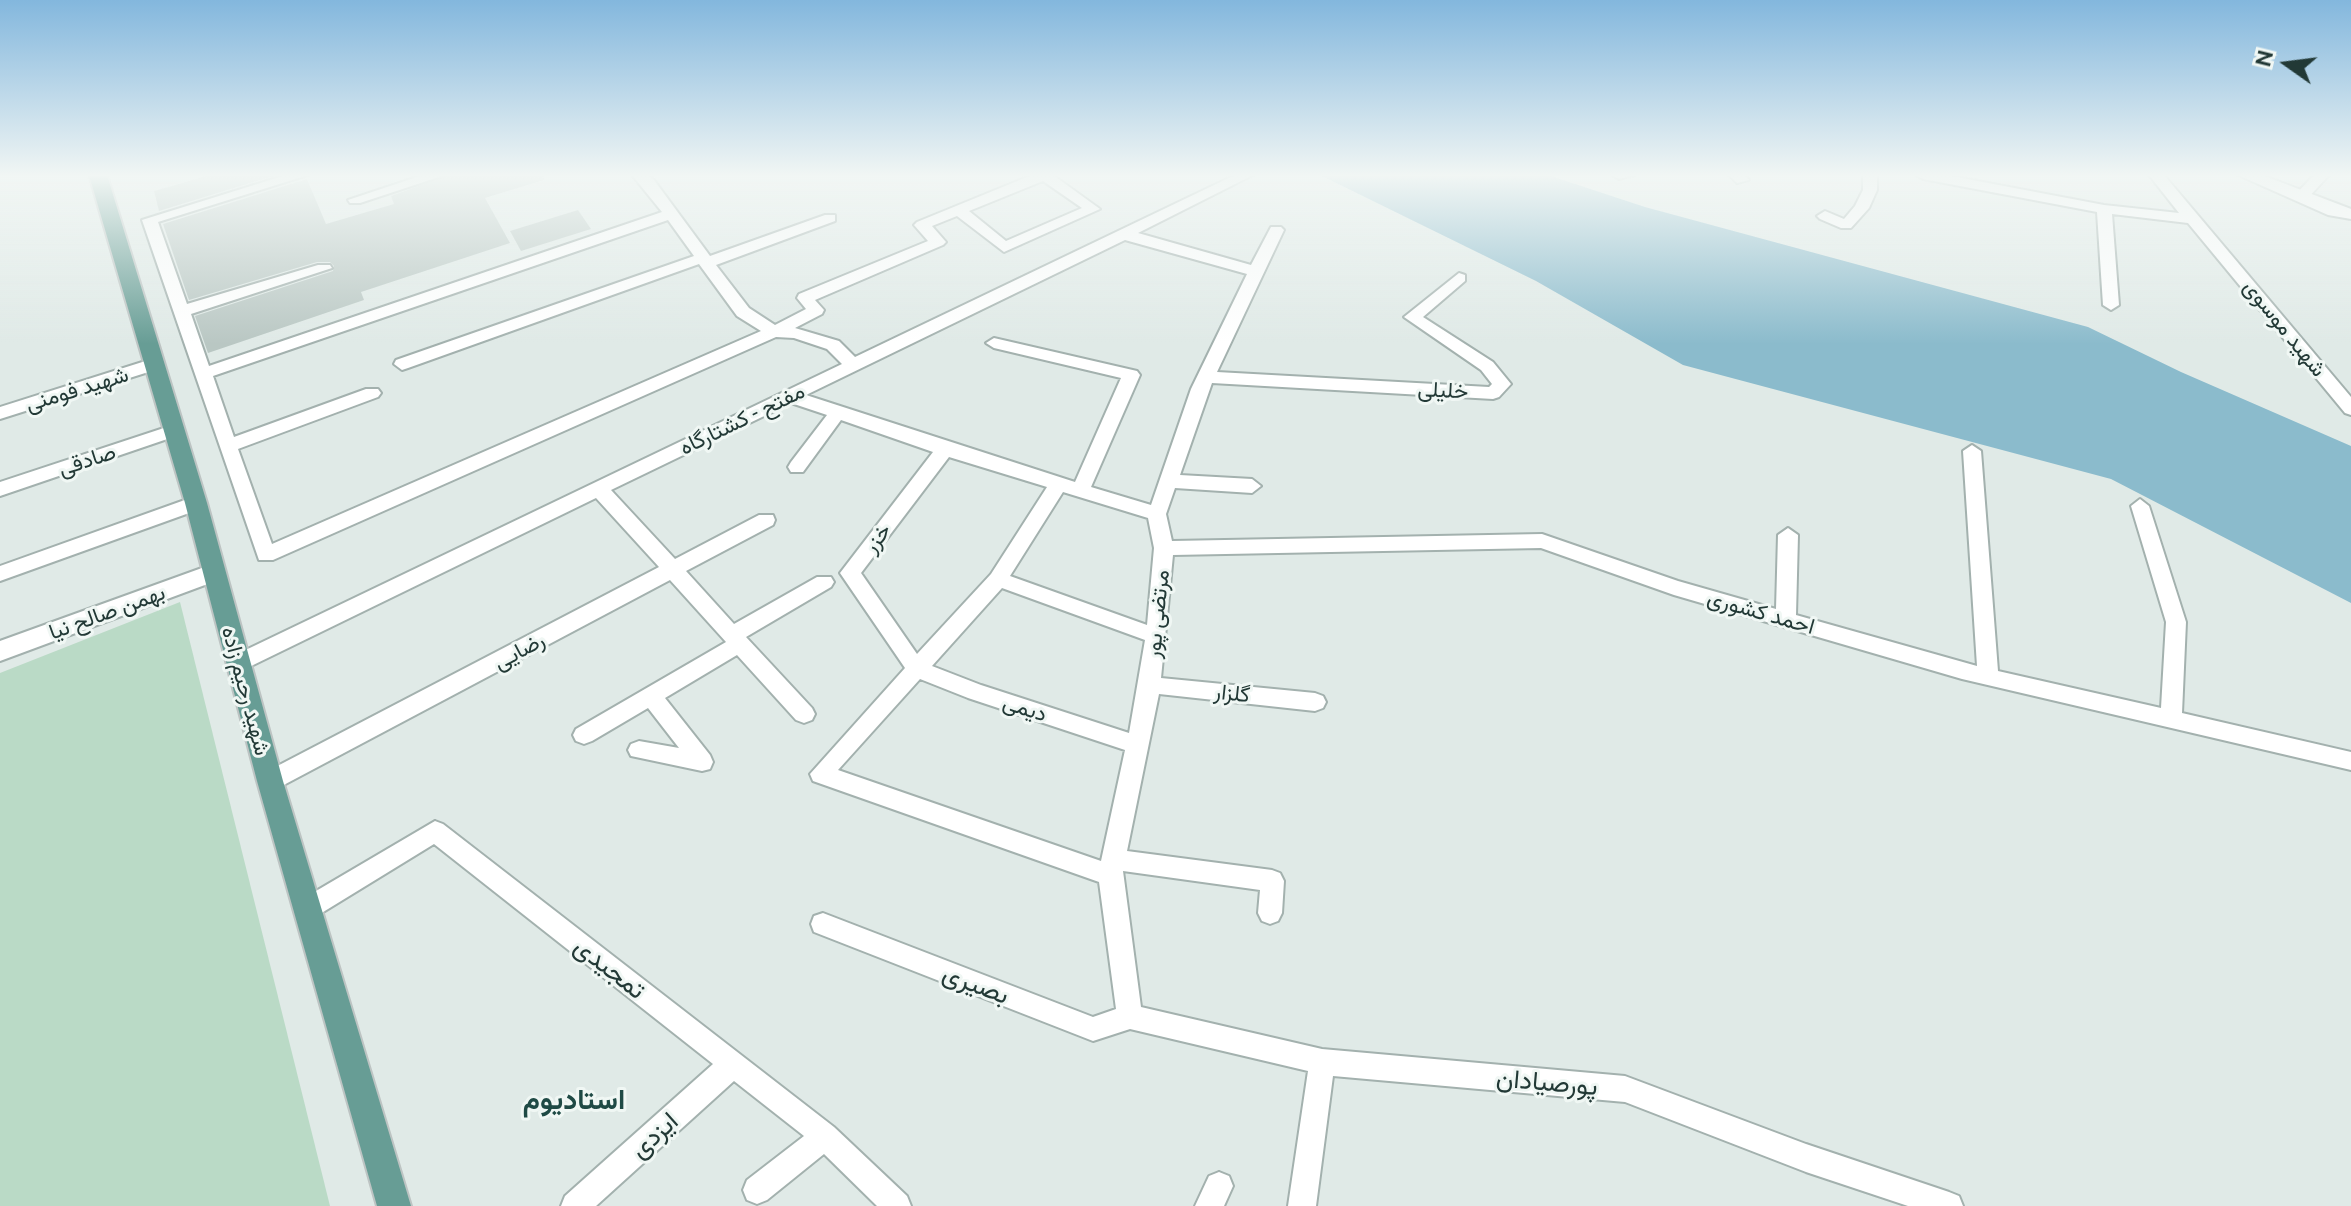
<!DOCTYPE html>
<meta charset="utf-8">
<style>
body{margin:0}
#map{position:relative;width:2351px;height:1206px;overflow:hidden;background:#e0eae7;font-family:Ubuntu,sans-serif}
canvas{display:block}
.north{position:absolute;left:2247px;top:24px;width:80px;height:80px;-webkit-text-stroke:6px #f0f7f4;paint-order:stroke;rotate:284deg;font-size:22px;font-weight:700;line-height:32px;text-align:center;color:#223936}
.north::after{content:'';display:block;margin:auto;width:28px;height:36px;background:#223936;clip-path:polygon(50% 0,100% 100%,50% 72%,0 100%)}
</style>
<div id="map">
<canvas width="2351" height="1206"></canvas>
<div class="north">N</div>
</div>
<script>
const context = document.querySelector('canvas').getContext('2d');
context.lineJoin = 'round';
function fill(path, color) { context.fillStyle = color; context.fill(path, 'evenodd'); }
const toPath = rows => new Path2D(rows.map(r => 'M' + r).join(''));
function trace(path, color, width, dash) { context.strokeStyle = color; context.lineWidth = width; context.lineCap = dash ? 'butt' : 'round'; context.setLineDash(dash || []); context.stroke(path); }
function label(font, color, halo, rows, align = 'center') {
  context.font = font + ' Ubuntu,Vazirmatn,sans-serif'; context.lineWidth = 6; context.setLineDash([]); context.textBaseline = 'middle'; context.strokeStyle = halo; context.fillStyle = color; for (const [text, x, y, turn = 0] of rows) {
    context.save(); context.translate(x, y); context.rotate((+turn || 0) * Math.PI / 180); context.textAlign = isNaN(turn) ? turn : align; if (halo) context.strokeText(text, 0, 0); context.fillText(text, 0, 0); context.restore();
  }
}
const green = toPath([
 [180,602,330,1206,0,1206,0,673]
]);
const water = toPath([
 [1320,175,1548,175,1645,207,2088,327,2181,372,2351,446,2351,603,2111,479,1683,365,1536,281]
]);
const building = toPath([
 [210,175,276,175,159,211,154,191],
 [448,175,543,175,544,180,485,198,510,243,361,292,364,300,208,353,195,316,333,271,334,266,330,262,317,262,189,300,163,224,307,179,326,224,394,204,391,196],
 [578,210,591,229,521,251,510,231]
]);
const minor = toPath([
 [286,175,308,175,158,222,187,304,318,265,330,265,332,268,191,314,209,366,662,212,632,175,648,175,654,180,710,256,825,215,835,215,835,221,716,265,749,308,775,325,806,309,797,298,799,294,928,241,914,225,917,222,1032,175,1053,175,1100,209,1004,252,957,216,932,226,946,242,943,245,815,300,824,310,822,314,795,328,839,341,855,357,1235,175,1253,175,1138,233,1251,265,1271,227,1281,227,1284,230,1217,372,1489,387,1492,384,1481,370,1404,317,1459,273,1465,275,1465,281,1423,317,1493,362,1511,384,1499,397,1493,399,1212,383,1180,475,1252,479,1261,486,1252,493,1175,488,1166,514,1172,541,1542,534,1678,581,1776,609,1778,535,1788,528,1798,535,1796,615,1977,666,1963,451,1972,445,1981,451,1998,671,2161,708,2166,622,2131,506,2140,499,2149,506,2186,622,2182,713,2351,752,2351,770,1962,679,1674,595,1541,548,1173,555,1161,678,1315,693,1323,696,1326,702,1323,708,1315,711,1159,694,1127,851,1272,870,1280,873,1284,881,1282,913,1278,921,1270,924,1262,921,1258,913,1260,890,1123,871,1141,1007,1322,1049,1625,1076,1806,1144,1949,1192,1959,1196,1963,1206,1908,1206,1806,1172,1625,1102,1333,1076,1316,1206,1288,1206,1308,1071,1130,1029,1093,1041,814,932,811,924,814,916,823,913,1093,1017,1116,1009,1099,882,813,781,810,774,905,668,840,573,933,452,841,420,803,472,791,472,788,467,791,462,827,415,791,403,611,490,675,559,759,515,773,515,775,520,773,525,686,571,734,624,817,577,831,577,834,582,831,587,746,637,812,708,815,714,812,720,804,723,796,720,737,655,665,698,710,755,713,762,710,769,702,771,631,756,628,750,631,744,639,741,679,748,648,708,592,741,584,744,576,741,573,735,576,729,726,642,670,580,278,788,270,791,262,788,259,781,262,774,659,567,596,498,245,669,231,669,228,663,231,657,842,364,827,349,794,338,776,337,273,560,259,560,142,220,286,175],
 [1043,181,1082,208,1006,241,969,211,1043,181],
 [668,220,694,256,396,360,394,364,402,370,408,368,699,264,737,316,761,331,272,544,238,449,378,397,381,393,378,389,366,389,234,437,213,376,668,220],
 [1125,240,1247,274,1191,389,1151,505,1091,487,1140,375,1137,371,994,338,986,343,994,348,1121,378,1075,482,806,395,1125,240],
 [949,457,1047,487,991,574,917,654,861,573,949,457],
 [1063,492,1148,518,1154,548,1147,625,1010,576,1063,492],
 [1002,588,1145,640,1129,733,981,685,932,666,1002,588],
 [920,679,968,698,1125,750,1101,861,838,770,920,679],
 [423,175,445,175,360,203,350,203,348,200,423,175],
 [1612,175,1634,175,1619,179,1612,175],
 [1729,175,1745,175,1749,180,1737,183,1729,175],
 [1863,175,1877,175,1877,190,1869,208,1851,228,1841,228,1820,219,1817,216,1825,211,1844,219,1855,206,1863,190,1863,175],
 [1916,175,1946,175,2104,205,2179,213,2149,175,2164,175,2351,397,2351,415,2345,413,2188,223,2112,214,2119,305,2111,310,2103,305,2097,212,1923,179,1916,175],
 [2314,175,2329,175,2306,200,2296,200,2296,194,2314,175],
 [155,358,163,364,161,368,0,419,0,407,155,358],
 [173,425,182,431,179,435,0,496,0,482,173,425],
 [196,496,203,498,205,503,203,508,0,581,0,566,196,496],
 [435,821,443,824,834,1127,907,1196,911,1206,877,1206,824,1154,767,1200,757,1204,747,1200,743,1190,747,1180,804,1136,734,1081,596,1206,561,1206,565,1196,713,1064,434,844,315,917,307,920,299,917,295,909,299,901,435,821],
 [1219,1172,1229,1176,1233,1186,1224,1206,1195,1206,1209,1176,1219,1172]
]);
const tertiary = toPath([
 [2238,175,2262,175,2351,209,2351,219,2328,215,2238,175],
 [213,564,221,567,225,573,221,579,0,661,0,641,213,564]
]);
const primary = toPath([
 [89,175,107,175,207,503,283,781,411,1206,377,1206,257,781,185,503,89,175]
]);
const streetNames = [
 ["شهید موسوی",2285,328,51],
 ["شهید فومنی",77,389,-17],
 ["خلیلی",1443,390,3],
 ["مفتح - کشتارگاه",742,419,-26],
 ["صادقی",87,460,-18],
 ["خزر",877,538,-52],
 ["بهمن صالح نیا",107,612,-20],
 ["احمد کشوری",1761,612,16],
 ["مرتضی پور",1157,614,-84],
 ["رضایی",519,651,-28],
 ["شهید رحیم زاده",246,691,75],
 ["گلزار",1232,693,6],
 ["دیمی",1025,708,18]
];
const nearStreetnames = [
 ["تمجیدی",610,968,38],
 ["بصیری",976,984,21],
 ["پورصیادان",1547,1082,5],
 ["ایزدی",654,1135,-42]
];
const nearNeighbourhoodnames = [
 ["استادیوم",574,1100]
];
fill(green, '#badac6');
fill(water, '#8bbbcc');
fill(building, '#b9c7c3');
trace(minor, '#a3b1ae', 4);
trace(tertiary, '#a3b1ae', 4);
trace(primary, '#bdc4c3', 4);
fill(minor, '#fff');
fill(tertiary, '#fff');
fill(primary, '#679d95');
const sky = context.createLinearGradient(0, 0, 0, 344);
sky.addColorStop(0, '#83b7dd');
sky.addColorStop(0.51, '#f1f6f4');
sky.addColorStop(1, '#f1f6f400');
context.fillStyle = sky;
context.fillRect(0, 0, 2351, 344);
label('22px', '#223936', '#f0f7f4', streetNames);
label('26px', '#223936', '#f0f7f4', nearStreetnames);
label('bold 28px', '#1f4a45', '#f0f7f4', nearNeighbourhoodnames);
</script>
